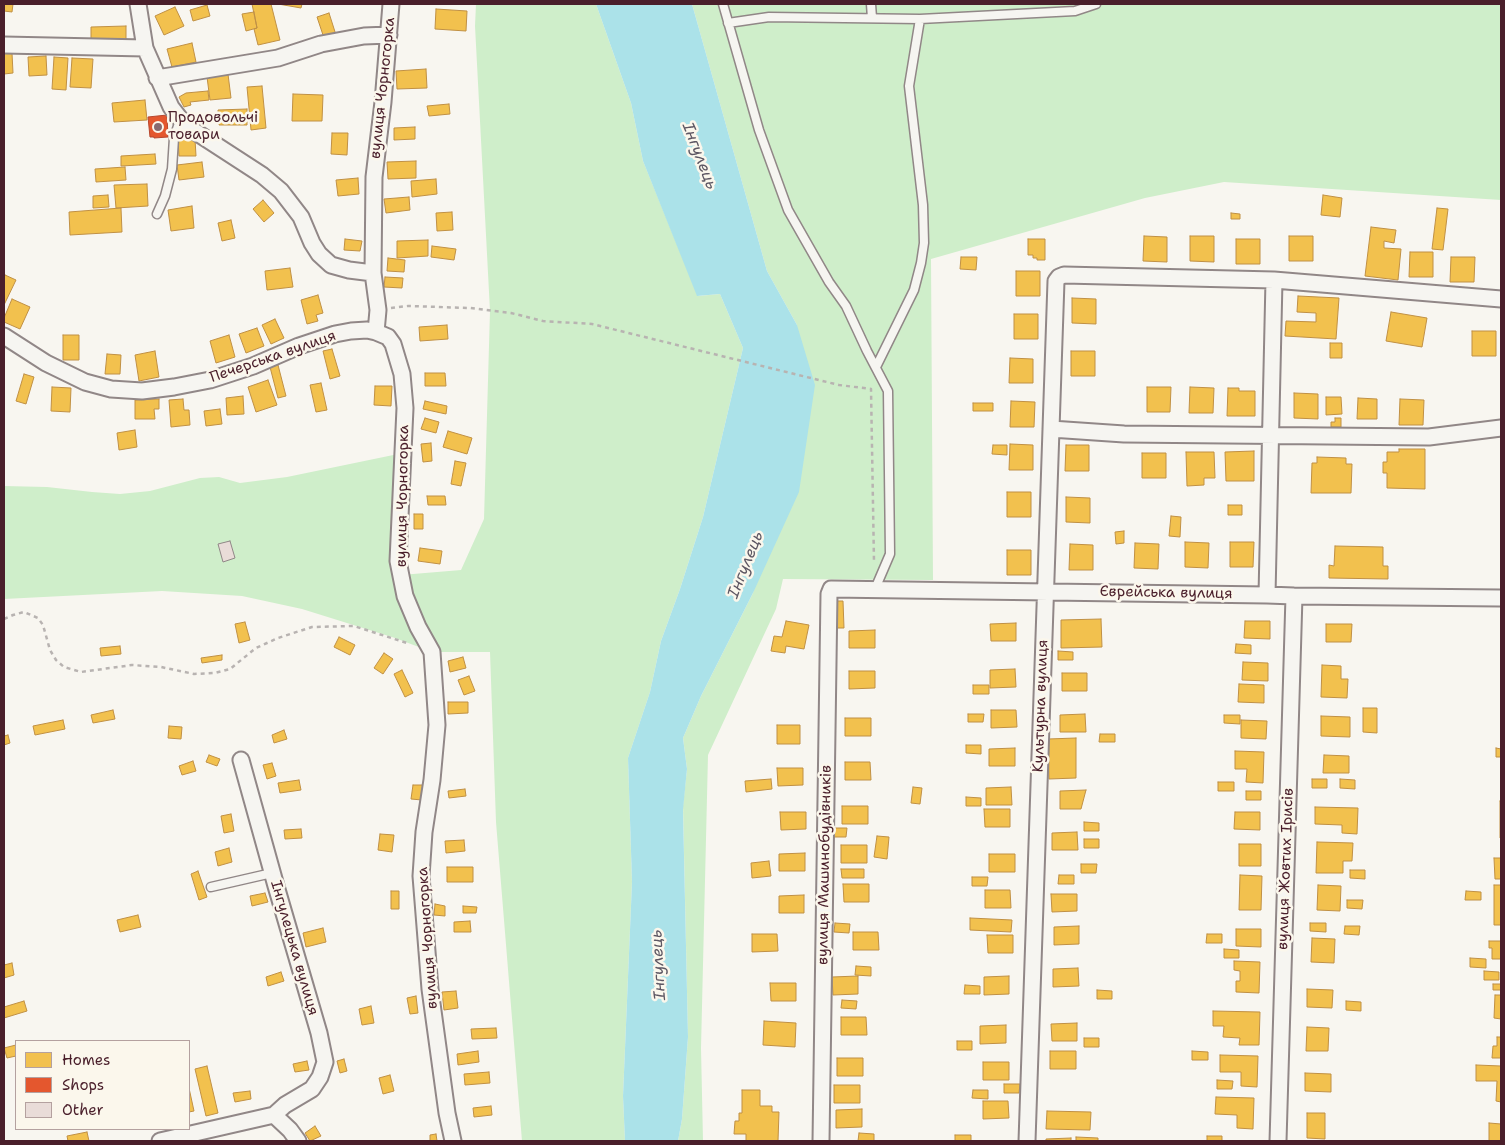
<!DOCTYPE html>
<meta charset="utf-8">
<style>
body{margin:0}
#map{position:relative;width:1505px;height:1145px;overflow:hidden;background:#f8f6f0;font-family:"Shantell Sans",sans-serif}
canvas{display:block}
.frame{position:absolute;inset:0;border:5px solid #4a1f2b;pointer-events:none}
.legend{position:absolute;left:15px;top:1040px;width:175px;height:90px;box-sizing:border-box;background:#fbf7ec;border:1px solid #b4a19f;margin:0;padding:6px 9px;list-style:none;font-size:15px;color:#4a1f2b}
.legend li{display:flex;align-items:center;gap:10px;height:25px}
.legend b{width:25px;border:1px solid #b4a19f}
</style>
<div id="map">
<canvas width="1505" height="1145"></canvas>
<div class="frame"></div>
<ul class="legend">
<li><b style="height:14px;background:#f2c14e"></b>Homes</li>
<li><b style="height:14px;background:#e4572e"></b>Shops</li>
<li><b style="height:14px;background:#e9dcd8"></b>Other</li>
</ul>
</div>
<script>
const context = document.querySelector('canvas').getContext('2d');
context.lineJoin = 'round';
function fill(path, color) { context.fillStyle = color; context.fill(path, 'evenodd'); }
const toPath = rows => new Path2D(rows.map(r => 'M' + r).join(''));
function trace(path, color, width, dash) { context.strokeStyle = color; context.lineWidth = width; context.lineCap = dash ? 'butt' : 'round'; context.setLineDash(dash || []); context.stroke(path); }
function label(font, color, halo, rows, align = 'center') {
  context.font = font + ' "Shantell Sans",sans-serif'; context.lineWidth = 5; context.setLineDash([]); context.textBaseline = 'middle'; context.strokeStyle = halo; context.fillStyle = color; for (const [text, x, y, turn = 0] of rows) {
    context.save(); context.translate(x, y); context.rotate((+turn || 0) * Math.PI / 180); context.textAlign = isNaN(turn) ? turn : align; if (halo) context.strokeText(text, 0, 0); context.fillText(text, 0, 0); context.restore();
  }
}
const green = toPath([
 [476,4,596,4,631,103,643,161,698,296,720,294,743,348,703,517,680,589,661,641,650,692,628,758,632,882,623,1096,625,1141,522,1141,496,822,490,652,432,652,395,638,302,609,242,596,162,591,4,599,4,486,47,487,92,492,120,494,150,491,200,478,219,477,240,483,287,477,403,453,401,575,461,570,484,519,490,311,475,26],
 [692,4,1501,4,1501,200,1224,182,1145,198,931,259,933,580,783,579,776,609,708,755,701,1048,703,1141,678,1141,682,1119,688,1037,683,806,687,769,683,738,701,696,753,593,797,325,767,271]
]);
const water = toPath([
 [596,4,692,4,767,271,797,325,815,385,799,492,753,593,701,696,683,738,687,769,683,810,688,1037,682,1119,678,1141,625,1141,623,1096,632,882,628,758,650,692,661,641,680,589,703,517,743,348,720,294,697,296,643,161,631,103]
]);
const homes = toPath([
 [4,4,13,4,12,12,4,11,4,4],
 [252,4,271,4,280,40,258,45,254,29,257,28,252,4],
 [278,4,302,4,301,8,278,4],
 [207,5,210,16,193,21,190,10,207,5],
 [175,7,184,26,164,35,155,16,175,7],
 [436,9,467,11,466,31,435,29,436,9],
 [254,12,257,28,246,31,242,14,254,12],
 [329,13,336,35,324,38,317,17,329,13],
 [126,26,126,41,91,41,91,27,126,26],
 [192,43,196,62,172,67,167,49,192,43],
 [4,53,12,53,13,73,4,74,4,53],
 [46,56,47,75,29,76,28,57,46,56],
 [54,57,68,58,66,90,52,89,54,57],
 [72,58,93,59,91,88,70,87,72,58],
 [426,69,427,88,397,89,396,71,426,69],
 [228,74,231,98,210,100,207,77,228,74],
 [262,86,266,128,251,130,247,87,262,86],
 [208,91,209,100,190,102,191,105,184,107,179,97,186,93,208,91],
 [293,94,323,95,322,121,292,121,293,94],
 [145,100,147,120,114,122,112,103,145,100],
 [449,104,450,114,429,116,427,106,449,104],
 [247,109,247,125,219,125,218,110,247,109],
 [415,127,415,139,394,140,394,128,415,127],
 [332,133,348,133,347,155,331,154,332,133],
 [195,139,196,156,179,156,178,140,195,139],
 [155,154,156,164,121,166,121,156,155,154],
 [416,161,416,178,388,179,387,162,416,161],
 [202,162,204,177,179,180,177,165,202,162],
 [125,167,126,180,96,182,95,169,125,167],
 [358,178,359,194,338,196,336,180,358,178],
 [436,179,437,194,412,197,411,181,436,179],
 [147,184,148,206,116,208,114,185,147,184],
 [108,195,109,207,93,208,93,196,108,195],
 [1323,195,1342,198,1340,217,1321,215,1323,195],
 [409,197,410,210,386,213,384,199,409,197],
 [263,200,274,213,264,222,253,209,263,200],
 [192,206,194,228,171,231,168,210,192,206],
 [121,208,122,232,70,235,69,212,121,208],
 [1437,208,1448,209,1443,250,1432,249,1437,208],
 [452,212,453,230,437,231,436,213,452,212],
 [1231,213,1240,214,1240,219,1231,219,1231,213],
 [231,220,235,238,222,241,218,223,231,220],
 [1371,227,1396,230,1394,243,1384,241,1384,248,1401,249,1398,280,1365,276,1371,227],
 [1144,236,1167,237,1167,262,1143,261,1144,236],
 [1190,236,1214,236,1214,262,1190,261,1190,236],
 [1289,236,1313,236,1313,261,1289,261,1289,236],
 [345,239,362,241,360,251,344,250,345,239],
 [1028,239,1045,239,1045,260,1037,260,1037,258,1033,258,1033,255,1028,255,1028,239],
 [1236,239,1260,239,1260,264,1236,264,1236,239],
 [428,240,428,256,397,258,397,241,428,240],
 [432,246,456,249,454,260,431,257,432,246],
 [1410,252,1433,252,1433,277,1409,277,1410,252],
 [961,257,977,257,976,270,960,269,961,257],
 [1451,257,1475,257,1474,282,1450,282,1451,257],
 [388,258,405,260,404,272,387,271,388,258],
 [290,268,293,287,267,290,265,271,290,268],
 [1016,271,1040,271,1040,296,1016,296,1016,271],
 [5,275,16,280,4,305,4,278,5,275],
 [385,277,403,278,402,288,384,287,385,277],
 [318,295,323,313,316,315,318,321,307,324,301,300,318,295],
 [1298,296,1339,298,1336,339,1285,336,1286,321,1316,322,1316,313,1297,312,1298,296],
 [1072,298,1096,299,1096,324,1072,323,1072,298],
 [12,299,30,307,20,329,4,322,4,318,12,299],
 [1391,312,1427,318,1422,347,1386,341,1391,312],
 [1014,314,1038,314,1038,339,1014,339,1014,314],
 [275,319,284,338,271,344,262,325,275,319],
 [447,325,448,339,420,341,419,327,447,325],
 [257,328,264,346,246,353,239,334,257,328],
 [1472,331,1496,331,1496,356,1472,356,1472,331],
 [63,335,79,335,79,360,63,360,63,335],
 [229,335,235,357,216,363,210,341,229,335],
 [1330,343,1342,343,1342,358,1330,358,1330,343],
 [332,349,340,376,330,379,323,351,332,349],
 [155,351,159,377,139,381,135,355,155,351],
 [1071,351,1095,351,1095,376,1071,376,1071,351],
 [107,354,121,355,120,374,105,374,107,354],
 [1010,358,1033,359,1033,383,1009,383,1010,358],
 [278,365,286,396,278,398,270,367,278,365],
 [425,373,445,373,446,386,425,386,425,373],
 [24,374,34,377,26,404,16,401,24,374],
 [268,380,277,405,256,412,248,387,268,380],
 [321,383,327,410,316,412,310,385,321,383],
 [375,386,392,386,391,406,374,405,375,386],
 [52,387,71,388,70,412,51,411,52,387],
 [1147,387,1171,387,1170,412,1147,412,1147,387],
 [1190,387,1214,388,1213,413,1189,413,1190,387],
 [1228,388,1239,388,1239,391,1255,391,1255,416,1227,416,1228,388],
 [1294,393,1318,394,1318,419,1294,418,1294,393],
 [243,396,244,414,227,415,226,398,243,396],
 [1326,397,1341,397,1342,414,1326,415,1326,397],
 [1358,398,1377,399,1377,419,1357,419,1358,398],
 [159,399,159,409,154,409,155,419,135,419,135,400,159,399],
 [183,399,184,410,189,410,190,425,171,427,169,400,183,399],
 [1400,399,1424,400,1423,425,1399,425,1400,399],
 [425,401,447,406,446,414,423,409,425,401],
 [1011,401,1035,402,1034,427,1010,427,1011,401],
 [973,403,993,403,993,411,973,411,973,403],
 [220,409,222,424,206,426,204,411,220,409],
 [425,418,439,422,436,433,421,429,425,418],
 [1335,418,1341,418,1341,427,1331,427,1331,422,1335,422,1335,418],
 [135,430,137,447,119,450,117,433,135,430],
 [448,431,472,438,467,454,443,447,448,431],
 [431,443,432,461,423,462,421,444,431,443],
 [1010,444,1033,445,1033,470,1009,470,1010,444],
 [993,445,1007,445,1007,455,992,454,993,445],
 [1066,445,1089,445,1089,471,1065,471,1066,445],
 [1399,449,1425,449,1425,489,1387,488,1387,473,1383,473,1383,462,1387,462,1387,452,1399,452,1399,449],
 [1254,451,1254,481,1226,481,1225,452,1254,451],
 [1186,452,1214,452,1215,478,1204,478,1204,485,1187,486,1186,452],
 [1142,453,1166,453,1166,478,1142,478,1142,453],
 [1317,457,1346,458,1346,464,1352,464,1351,493,1311,493,1312,463,1317,463,1317,457],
 [455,461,466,463,461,486,451,484,455,461],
 [1007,492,1031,492,1031,517,1007,517,1007,492],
 [427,496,445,496,446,505,428,505,427,496],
 [1066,497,1090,498,1090,523,1066,522,1066,497],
 [1228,505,1242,505,1242,515,1228,515,1228,505],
 [414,514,423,514,423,529,414,529,414,514],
 [1171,516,1181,517,1180,537,1169,536,1171,516],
 [1124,531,1124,543,1116,544,1115,532,1124,531],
 [1185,542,1209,543,1208,568,1185,567,1185,542],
 [1230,542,1254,542,1253,567,1230,567,1230,542],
 [1135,543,1159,544,1158,569,1134,568,1135,543],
 [1070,544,1093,545,1093,570,1069,570,1070,544],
 [1335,546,1383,547,1383,566,1388,566,1388,579,1329,578,1329,565,1334,566,1335,546],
 [420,548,442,551,440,564,418,561,420,548],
 [1007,550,1031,550,1031,575,1007,575,1007,550],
 [834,601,843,601,844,628,834,628,834,601],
 [1101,619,1102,647,1061,648,1061,620,1101,619],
 [786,621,809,625,804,649,786,646,785,653,771,651,774,636,782,637,786,621],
 [1245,621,1270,621,1270,639,1244,638,1245,621],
 [245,622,250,640,239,643,235,624,245,622],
 [1016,623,1016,641,991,641,990,624,1016,623],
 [1326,624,1352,624,1351,642,1326,642,1326,624],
 [875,630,875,648,849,648,849,631,875,630],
 [339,637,355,645,350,655,334,647,339,637],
 [1236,644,1251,645,1251,654,1235,653,1236,644],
 [120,646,121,654,101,656,100,648,120,646],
 [1058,651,1073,652,1073,660,1058,660,1058,651],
 [384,653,393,659,383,674,374,668,384,653],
 [222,655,222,660,202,663,201,658,222,655],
 [463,657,466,668,450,672,448,661,463,657],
 [1243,662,1268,663,1268,681,1242,680,1243,662],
 [1322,665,1341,666,1341,679,1348,679,1347,698,1321,697,1322,665],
 [1015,669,1016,687,990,688,990,670,1015,669],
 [402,670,413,693,405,697,394,674,402,670],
 [849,671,875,671,875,688,849,689,849,671],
 [1062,673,1087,673,1087,691,1062,691,1062,673],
 [469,676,475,691,464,695,458,680,469,676],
 [1239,684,1264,685,1264,703,1238,702,1239,684],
 [973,685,989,685,989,694,973,694,973,685],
 [448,702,468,702,468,713,448,714,448,702],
 [1363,708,1377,708,1377,733,1363,732,1363,708],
 [113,710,115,719,93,723,91,715,113,710],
 [991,710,1016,710,1017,727,991,728,991,710],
 [968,714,984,714,983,722,968,722,968,714],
 [1085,714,1086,732,1060,732,1060,715,1085,714],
 [1224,715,1240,715,1240,724,1224,723,1224,715],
 [1321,716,1350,717,1350,737,1321,736,1321,716],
 [845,718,871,718,871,736,845,736,845,718],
 [63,720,65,729,35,735,33,726,63,720],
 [1241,720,1267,721,1266,739,1241,738,1241,720],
 [777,725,800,725,800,744,777,744,777,725],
 [169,726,182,727,181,739,168,738,169,726],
 [284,730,287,739,274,743,272,735,284,730],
 [1100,734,1115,734,1115,742,1099,742,1100,734],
 [8,735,10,743,4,745,4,736,8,735],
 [1076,738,1076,778,1049,779,1048,739,1076,738],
 [966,745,981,745,981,754,966,753,966,745],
 [1015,748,1015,766,989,766,989,749,1015,748],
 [1496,748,1501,749,1501,757,1496,757,1496,748],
 [1235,751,1264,752,1263,783,1246,782,1247,769,1235,769,1235,751],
 [209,755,220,759,217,766,206,762,209,755],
 [1324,755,1349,756,1349,773,1323,773,1324,755],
 [193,761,196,771,182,775,179,766,193,761],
 [845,762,870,762,871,780,845,780,845,762],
 [272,763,276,776,267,779,263,765,272,763],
 [777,768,803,768,803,785,778,786,777,768],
 [771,779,772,789,746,792,745,781,771,779],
 [1312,779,1327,779,1327,788,1312,788,1312,779],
 [1340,779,1355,780,1355,789,1340,788,1340,779],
 [299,780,301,790,280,793,278,783,299,780],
 [1218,782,1234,782,1234,791,1218,791,1218,782],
 [413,785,424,785,422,800,411,799,413,785],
 [913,787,922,788,920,804,911,803,913,787],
 [1011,787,1012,805,986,805,986,788,1011,787],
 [465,789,466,796,449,798,448,791,465,789],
 [1086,790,1081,809,1060,809,1060,791,1086,790],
 [1246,791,1261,791,1261,800,1246,800,1246,791],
 [966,797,981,798,981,806,966,806,966,797],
 [1500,801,1501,801,1501,838,1500,838,1500,801],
 [842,806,868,806,868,824,842,824,842,806],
 [1315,807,1358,808,1357,834,1342,833,1342,825,1315,824,1315,807],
 [984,809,1010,809,1010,827,985,827,984,809],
 [780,812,806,812,806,829,781,830,780,812],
 [1235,812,1260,812,1260,830,1234,829,1235,812],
 [231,814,234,831,224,833,221,816,231,814],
 [1084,822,1099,823,1099,831,1084,831,1084,822],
 [830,828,847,828,846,837,830,837,830,828],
 [301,829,302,838,285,839,284,830,301,829],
 [1077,832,1078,850,1052,850,1052,833,1077,832],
 [380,834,394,835,392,852,378,850,380,834],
 [877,836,889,837,887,859,874,857,877,836],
 [1084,839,1099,839,1099,848,1084,848,1084,839],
 [464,840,465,851,446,853,445,841,464,840],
 [1317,842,1353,843,1352,861,1343,861,1343,873,1316,873,1317,842],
 [1239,844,1261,844,1261,866,1239,866,1239,844],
 [841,845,867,845,867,863,841,863,841,845],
 [229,848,232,862,218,866,215,852,229,848],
 [805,853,805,871,779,871,779,854,805,853],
 [989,854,1015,854,1015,872,989,872,989,854],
 [1494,858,1501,858,1501,879,1495,879,1494,858],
 [769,861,771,876,752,878,751,863,769,861],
 [1081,864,1097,864,1096,873,1081,873,1081,864],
 [447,867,473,867,473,882,447,882,447,867],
 [841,869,864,869,864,878,842,878,841,869],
 [1350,870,1365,870,1365,879,1350,878,1350,870],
 [198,871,207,897,199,900,191,874,198,871],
 [1059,875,1074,875,1074,884,1058,884,1059,875],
 [1240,875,1262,876,1261,910,1239,910,1240,875],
 [972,877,988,877,987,886,972,886,972,877],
 [843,884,869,884,869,902,844,902,843,884],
 [1318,885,1341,886,1340,911,1317,910,1318,885],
 [1494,885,1501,885,1501,925,1494,925,1494,885],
 [985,890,1010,890,1011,908,985,908,985,890],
 [391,891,399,891,399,909,391,909,391,891],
 [1466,891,1481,892,1481,900,1465,900,1466,891],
 [265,893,268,902,252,906,250,896,265,893],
 [1051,894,1077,894,1077,911,1052,912,1051,894],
 [804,895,804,913,779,913,779,896,804,895],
 [1347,900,1363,900,1362,909,1347,908,1347,900],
 [435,904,445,906,445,916,434,915,435,904],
 [463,906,477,907,476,913,463,913,463,906],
 [138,915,141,927,120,932,117,920,138,915],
 [970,918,1012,920,1011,932,970,930,970,918],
 [470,921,471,932,454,932,454,922,470,921],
 [835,923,850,924,849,933,834,932,835,923],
 [1310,923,1326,923,1326,932,1310,931,1310,923],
 [1079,926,1079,944,1054,945,1054,927,1079,926],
 [1345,926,1360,926,1359,935,1344,934,1345,926],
 [323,928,326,942,306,947,303,933,323,928],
 [1236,929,1261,929,1261,947,1236,946,1236,929],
 [853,932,878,932,879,950,853,950,853,932],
 [752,934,777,934,778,951,752,952,752,934],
 [1207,934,1222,934,1222,943,1206,943,1207,934],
 [987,935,1013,935,1013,953,988,953,987,935],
 [1312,938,1335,939,1334,963,1311,962,1312,938],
 [1489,941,1501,941,1501,959,1492,959,1492,948,1489,948,1489,941],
 [1224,949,1239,950,1239,958,1224,958,1224,949],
 [1470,958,1486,959,1486,968,1470,967,1470,958],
 [1234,961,1260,962,1259,993,1236,992,1236,981,1240,981,1240,971,1234,970,1234,961],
 [12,963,14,975,4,978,4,965,12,963],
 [856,966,871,967,871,976,855,975,856,966],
 [1078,968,1079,986,1053,987,1053,969,1078,968],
 [1484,971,1499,972,1499,980,1484,980,1484,971],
 [281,972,284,981,268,986,266,977,281,972],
 [858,976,858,994,833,995,832,977,858,976],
 [1009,976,1009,994,984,995,984,977,1009,976],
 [770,983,796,983,796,1001,771,1001,770,983],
 [1493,984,1501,984,1501,990,1493,990,1493,984],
 [965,985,980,986,980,994,964,994,965,985],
 [1307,989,1333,990,1332,1008,1307,1007,1307,989],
 [1097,990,1112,991,1112,999,1097,999,1097,990],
 [456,991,458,1008,444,1010,442,992,456,991],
 [1495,995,1501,995,1501,1019,1494,1018,1495,995],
 [416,996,418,1013,410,1014,407,998,416,996],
 [842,1000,857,1001,856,1009,841,1008,842,1000],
 [24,1001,27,1011,4,1018,4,1007,24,1001],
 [1346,1001,1361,1002,1361,1011,1346,1010,1346,1001],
 [371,1006,374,1023,362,1025,359,1009,371,1006],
 [1213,1011,1260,1012,1259,1045,1239,1045,1240,1038,1223,1037,1224,1026,1213,1026,1213,1011],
 [841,1017,866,1017,867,1035,841,1035,841,1017],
 [764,1021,796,1023,795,1047,763,1045,764,1021],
 [1077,1023,1077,1041,1052,1041,1051,1024,1077,1023],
 [1006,1025,1006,1043,980,1044,980,1026,1006,1025],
 [1307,1027,1329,1028,1328,1051,1306,1051,1307,1027],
 [496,1028,497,1038,472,1039,471,1029,496,1028],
 [1497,1037,1501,1037,1501,1058,1492,1058,1493,1046,1497,1046,1497,1037],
 [1084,1038,1099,1038,1099,1047,1084,1047,1084,1038],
 [957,1041,972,1041,972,1050,957,1050,957,1041],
 [16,1045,16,1056,7,1058,4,1048,16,1045],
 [478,1051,479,1062,458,1065,457,1054,478,1051],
 [1050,1051,1076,1051,1076,1069,1050,1069,1050,1051],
 [1192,1051,1208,1052,1208,1060,1192,1060,1192,1051],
 [1220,1055,1258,1056,1257,1087,1241,1086,1241,1072,1220,1072,1220,1055],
 [837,1058,863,1058,863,1076,837,1076,837,1058],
 [344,1059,347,1071,340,1073,337,1061,344,1059],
 [307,1061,309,1070,295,1072,293,1064,307,1061],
 [983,1062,1009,1062,1009,1080,983,1080,983,1062],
 [1476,1065,1501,1066,1501,1102,1496,1101,1497,1081,1476,1081,1476,1065],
 [207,1066,218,1113,206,1116,195,1069,207,1066],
 [489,1072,490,1083,465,1085,464,1074,489,1072],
 [1305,1073,1331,1074,1331,1092,1305,1091,1305,1073],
 [390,1075,394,1091,383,1094,379,1078,390,1075],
 [1217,1080,1233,1081,1232,1089,1217,1089,1217,1080],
 [1004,1084,1020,1084,1019,1093,1004,1093,1004,1084],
 [834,1085,860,1085,860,1103,834,1103,834,1085],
 [189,1088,194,1111,189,1112,189,1088],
 [742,1090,760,1090,760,1106,772,1106,772,1112,779,1112,778,1141,746,1141,746,1134,734,1134,735,1121,739,1121,739,1113,742,1113,742,1090],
 [973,1090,988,1090,988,1099,972,1098,973,1090],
 [250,1091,251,1099,235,1102,233,1093,250,1091],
 [1216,1097,1254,1098,1253,1129,1237,1128,1237,1115,1215,1114,1216,1097],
 [983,1101,1008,1101,1009,1118,983,1119,983,1101],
 [491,1106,492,1115,474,1117,473,1108,491,1106],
 [862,1109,862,1127,836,1128,836,1110,862,1109],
 [1047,1111,1091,1112,1090,1130,1046,1129,1047,1111],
 [1307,1113,1325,1113,1325,1139,1307,1138,1307,1113],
 [1489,1123,1501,1124,1501,1141,1489,1141,1489,1123],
 [315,1126,321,1136,310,1141,305,1133,315,1126],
 [87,1132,89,1141,68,1141,67,1136,87,1132],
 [859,1133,874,1134,874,1141,858,1141,859,1133],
 [436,1134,437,1141,430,1141,430,1135,436,1134],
 [955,1135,971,1135,971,1141,955,1141,955,1135],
 [1207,1136,1222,1136,1222,1141,1207,1141,1207,1136],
 [1076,1137,1098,1138,1098,1141,1076,1141,1076,1137],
 [1071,1138,1071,1141,1046,1141,1046,1139,1071,1138]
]);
const shops = toPath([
 [167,115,168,137,154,138,154,137,150,137,148,117,167,115]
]);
const building = toPath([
 [230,541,235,558,223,562,218,544,230,541]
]);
const path = toPath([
 [391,308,408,306,470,308,511,313,543,321,592,324,839,385,871,389,874,562],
 [4,619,13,615,24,612,38,618,43,625,50,650,56,660,64,667,81,672,132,665,161,667,194,674,215,673,230,669,256,648,278,638,312,627,354,626,410,644]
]);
const service = toPath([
 [723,4,759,130,788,210,829,282,846,306,867,351,888,391,890,554,875,589],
 [871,4,872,18],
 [728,23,769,17,920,19,1075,11,1096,4],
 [157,214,165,196,172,169,174,138,180,120],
 [876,367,914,290,921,263,924,243,923,205,909,86,920,19],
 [211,887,272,873]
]);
const minor = toPath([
 [138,4,145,48,171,107,185,125,262,175,281,191,301,217,312,243,319,254,331,265,349,270,373,273],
 [391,4,383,102,374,177,373,273,378,310,376,332,388,337,393,344,402,374,405,408,398,561,405,596,418,627,432,652,437,725,432,780,424,832,421,876,430,989,447,1113,453,1141],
 [4,45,145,48],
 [157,78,278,58,321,44,364,36,389,35],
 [4,336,46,363,85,382,111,389,142,391,174,387,210,380,253,366,299,346,335,334,351,331,367,330,376,332],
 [1051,429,1124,434,1429,437,1501,428],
 [1267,595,1274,280],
 [274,1115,290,1130,298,1141],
 [160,1141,274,1115,285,1105,312,1089,320,1077,325,1062,319,1033,276,886,241,760],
 [821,1141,829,594,831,589,1267,595,1294,596,1501,598],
 [1027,1141,1056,281,1059,277,1064,275,1274,280,1501,299],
 [1278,1141,1294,596]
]);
const markers = [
 [158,127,5,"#876a70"]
];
const streetNames = [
 ["вулиця Чорногорка",383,88,-84],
 ["Печерська вулиця",273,357,-19],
 ["вулиця Чорногорка",403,496,-89],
 ["Єврейська вулиця",1166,593,1],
 ["Культурна вулиця",1041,706,-88],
 ["вулиця Машинобудівників",825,865,-89],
 ["вулиця Жовтих Ірисів",1286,869,-88],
 ["вулиця Чорногорка",428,938,-94],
 ["Інгулецька вулиця",294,948,74]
];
const poiNames = [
 ["Продовольчі",168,118],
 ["товари",168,135]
];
const waterNames = [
 ["Інгулець",699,156,69],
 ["Інгулець",746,565,-68],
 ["Інгулець",659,965,-93]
];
fill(green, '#cfeeca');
fill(water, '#abe2e9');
fill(homes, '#f2c14e');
trace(homes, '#c09044', 1);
fill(shops, '#e4572e');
trace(shops, '#b6462d', 1);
fill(building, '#e9dcd8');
trace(building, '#918787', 1);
trace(service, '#918787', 11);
trace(minor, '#918787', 19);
trace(path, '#b8b3b1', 2.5, [4, 4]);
trace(service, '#f6f5f1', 8);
trace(minor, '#f6f5f1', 15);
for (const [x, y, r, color] of markers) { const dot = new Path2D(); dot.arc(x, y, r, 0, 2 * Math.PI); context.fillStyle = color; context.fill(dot); trace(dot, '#fbf7ec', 2); }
label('15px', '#4a1f2b', '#fbf7ec', streetNames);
label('15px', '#4a1f2b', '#fbf7ec', poiNames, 'left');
label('italic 16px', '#5d5763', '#fbf7ec', waterNames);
</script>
